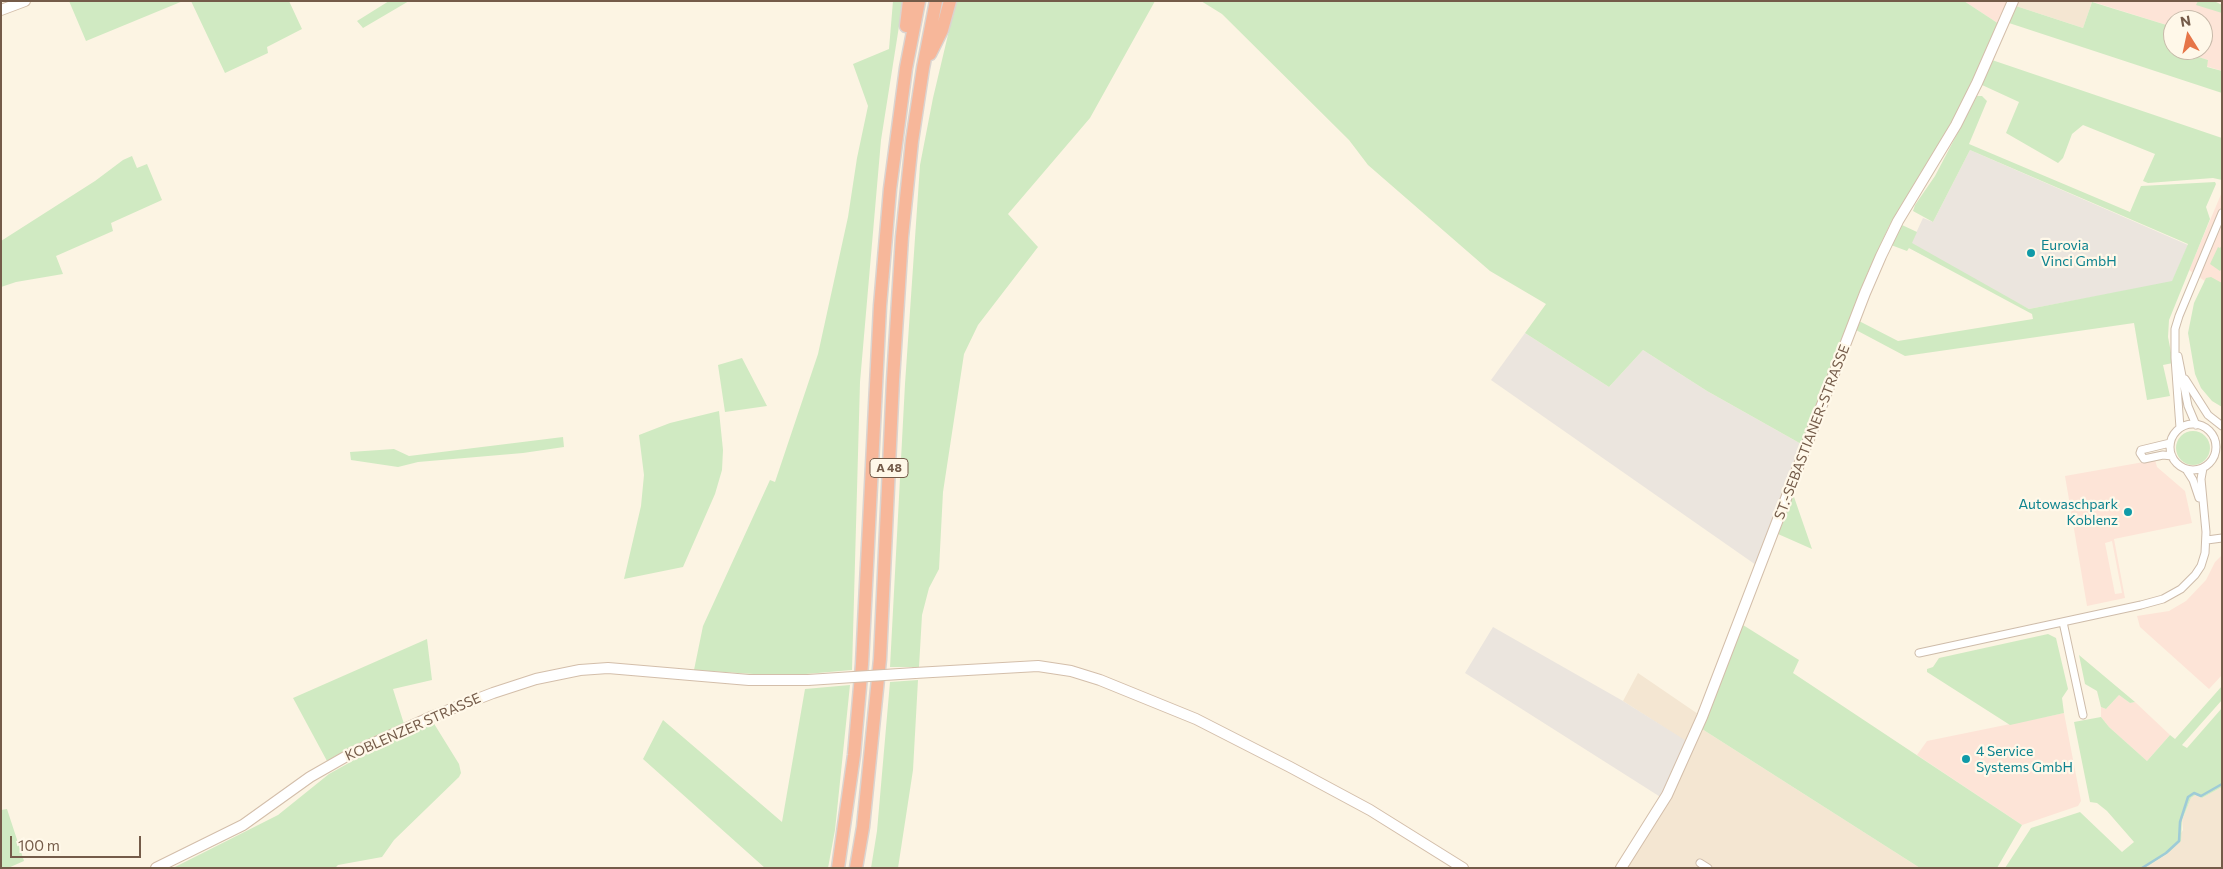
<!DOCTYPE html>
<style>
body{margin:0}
#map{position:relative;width:2223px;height:869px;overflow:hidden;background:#fcf4e3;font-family:Commissioner,sans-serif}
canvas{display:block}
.frame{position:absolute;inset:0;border:2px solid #745b49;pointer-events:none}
.north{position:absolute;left:2163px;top:10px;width:50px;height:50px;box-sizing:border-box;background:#fff8e9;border:1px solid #c7b9a9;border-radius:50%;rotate:350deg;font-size:14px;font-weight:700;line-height:20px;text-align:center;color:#745b49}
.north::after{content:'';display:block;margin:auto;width:18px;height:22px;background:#e67548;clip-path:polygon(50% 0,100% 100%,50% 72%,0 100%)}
.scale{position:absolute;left:10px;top:836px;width:131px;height:22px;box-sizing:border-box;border:2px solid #745b49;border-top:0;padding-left:6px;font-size:15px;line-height:18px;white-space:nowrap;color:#745b49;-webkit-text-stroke:4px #fff8e9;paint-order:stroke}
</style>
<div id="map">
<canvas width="2223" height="869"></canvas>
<div class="frame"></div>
<div class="north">N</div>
<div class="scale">100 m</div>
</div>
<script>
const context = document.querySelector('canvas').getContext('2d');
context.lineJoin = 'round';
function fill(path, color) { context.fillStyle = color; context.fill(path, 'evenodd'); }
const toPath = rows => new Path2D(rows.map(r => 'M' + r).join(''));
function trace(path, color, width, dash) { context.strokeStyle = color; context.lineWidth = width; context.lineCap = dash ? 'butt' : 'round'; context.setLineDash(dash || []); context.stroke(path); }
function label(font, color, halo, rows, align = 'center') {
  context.font = font + ' Commissioner,sans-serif'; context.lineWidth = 4.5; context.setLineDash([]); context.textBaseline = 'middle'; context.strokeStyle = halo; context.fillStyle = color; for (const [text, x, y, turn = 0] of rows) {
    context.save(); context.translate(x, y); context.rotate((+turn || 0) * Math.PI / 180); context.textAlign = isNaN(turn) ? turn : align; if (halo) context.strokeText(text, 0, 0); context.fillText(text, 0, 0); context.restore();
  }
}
const residential = toPath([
 [2018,1,2090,1,2092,2,2083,28,2016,6],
 [1638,673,1698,714,1702,729,1920,868,1616,868,1662,798,1688,743,1623,701],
 [2222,787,2222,868,2145,868,2168,853,2183,830,2182,820,2191,798,2197,794,2202,798]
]);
const commercial = toPath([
 [1964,1,2009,1,1999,24],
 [2090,1,2214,1,2222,5,2222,71,2206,66,2208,60,2176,50,2203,50,2203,20,2173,20,2173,27],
 [2222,192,2222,293,2189,270],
 [2155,460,2157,467,2185,491,2192,523,2114,539,2125,598,2087,606,2065,476],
 [2112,541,2122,593,2115,594,2105,543],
 [2222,555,2222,675,2209,689,2140,627,2137,616,2169,611,2186,601,2206,580,2215,562],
 [2119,695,2130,703,2135,702,2170,735,2147,761,2109,727,2101,717,2101,707,2106,709],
 [2064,713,2081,801,2078,806,2022,825,1917,755,1927,741]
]);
const industrial = toPath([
 [1970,150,2188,245,2172,282,2029,309,1909,248,1923,218,1933,222],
 [1525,333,1609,387,1643,350,1707,391,1803,445,1756,565,1491,380],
 [1493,627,1623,701,1688,742,1662,798,1465,673]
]);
const green = toPath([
 [69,1,183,1,86,41],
 [191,1,289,1,302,29,267,47,268,53,225,73],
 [389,1,409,1,363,28,357,21],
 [893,1,903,1,881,140,860,382,852,670,783,676,694,670,703,626,770,480,775,482,818,354,848,217,857,158,868,106,853,64,889,49],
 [956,1,1155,1,1090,118,1008,214,1038,247,978,325,964,354,943,492,939,569,929,588,922,615,919,667,890,667,905,384,920,165,933,98],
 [1201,1,1964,1,1999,24,1953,121,1889,226,1868,272,1803,445,1707,391,1643,350,1609,387,1525,333,1546,304,1490,271,1368,165,1349,140,1222,14],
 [2198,1,2214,1,2222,5,2222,13,2196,5],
 [2092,2,2173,27,2171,48,2208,60,2207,67,2222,71,2222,93,2009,23,2016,6,2083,28],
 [1992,60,2222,138,2222,180,2213,178,2148,183,2143,181,2155,154,2083,125,2072,134,2063,158,2058,163,2006,133,2019,102,1982,85],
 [1977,96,1982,96,1987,101,1969,144,2130,212,2141,186,2215,182,2216,184,2206,207,2210,219,2169,320,2168,337,2173,363,2163,365,2170,396,2147,400,2134,323,1905,356,1856,330,1859,321,1898,341,2033,319,2032,314,1909,248,1907,251,1891,245,1902,225,1917,232,1912,243,2029,309,2172,281,2188,244,1970,150,1933,222,1913,211,1915,205,1935,176],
 [132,156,137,168,147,164,162,200,111,223,113,231,56,256,63,274,16,282,1,287,1,241,95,181,123,160],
 [2222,245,2222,268,2220,271,2210,264,2218,247,2220,248],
 [2211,277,2222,283,2222,407,2212,401,2201,388,2195,374,2188,333,2194,303,2206,278],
 [742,358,767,406,725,412,718,365],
 [719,411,723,450,722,470,715,494,683,567,624,579,641,506,644,475,639,435,670,423],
 '2176 448a17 17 0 1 1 34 0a17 17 0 1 1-34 0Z',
 [563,437,564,447,523,453,418,462,398,467,351,460,350,452,394,449,409,456],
 [1793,494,1812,549,1778,534],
 [1743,625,1799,660,1793,673,2022,825,1997,868,1920,868,1702,729],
 [2048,634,2056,638,2068,689,2062,698,2064,713,2010,725,1927,672,1927,669,1933,667,1939,658],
 [427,639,432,680,393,689,404,724,355,745,327,761,293,698],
 [2079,655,2135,702,2130,703,2119,695,2106,709,2101,707,2097,691,2085,684],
 [918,680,913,770,898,868,871,868,877,831,890,682],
 [850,685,835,830,828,868,765,868,643,759,663,720,782,822,805,689],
 [2222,686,2222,700,2182,745,2187,748,2222,708,2222,787,2202,798,2197,794,2191,798,2182,820,2181,841,2168,853,2145,868,2005,868,2031,828,2080,812,2122,852,2134,842,2107,811,2097,803,2090,802,2074,722,2101,717,2109,727,2147,761,2170,735,2175,739],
 [433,722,459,764,461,773,459,777,394,840,382,857,338,865,335,868,173,868,278,815,329,774,381,745],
 [7,809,24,861,8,868,1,868,1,810]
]);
const stream = toPath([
 [2142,868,2166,853,2179,841,2180,822,2188,797,2194,793,2201,796,2222,784]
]);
const street = toPath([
 [2178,356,2188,406,2196,425],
 [2185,379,2208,415,2222,426],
 '2170 447a23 23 0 1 1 46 0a23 23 0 1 1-46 0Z',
 [2180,428,2175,358,2175,329,2179,316,2222,213],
 [2170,443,2141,450,2140,453,2144,459,2163,455,2172,456],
 [2186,469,2193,480,2199,498],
 [2207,540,2222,538],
 [2063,622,2083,715],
 [1919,653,2141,605,2163,599,2181,589,2195,575,2201,566,2205,553,2206,532,2201,479,2203,468],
 [1700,863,1708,868]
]);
const secondary = toPath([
 [1,10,25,1],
 [915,673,1038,666,1071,671,1100,680,1196,719,1290,767,1370,810,1463,868],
 [156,868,243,825,310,777,352,753,433,716,493,693,536,679,580,670,608,668,749,680,808,680],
 [1621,868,1667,795,1702,717,1865,293,1881,256,1898,221,1956,125,1977,83,2013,1]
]);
const highway = toPath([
 [906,26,909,1],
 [930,54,942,30,950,1],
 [838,868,854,755,862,664,880,306,890,189,906,68,919,1],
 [856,868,863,827,880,659,893,380,902,237,912,141,923,68,936,1]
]);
const secondaryBridge = toPath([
 [808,680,915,673]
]);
const markers = [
 [2031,253,5,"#0f9aa8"],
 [2128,512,5,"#0f9aa8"],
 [1966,759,5,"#0f9aa8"]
];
const shields = [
 [889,468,38]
];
const shieldNames = [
 ["A 48",889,468]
];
const cultureNames = [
 ["Eurovia",2041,245],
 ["Vinci GmbH",2041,261],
 ["Autowaschpark",2118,504,"right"],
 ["Koblenz",2118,520,"right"],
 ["4 Service",1976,751],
 ["Systems GmbH",1976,767]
];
const streetNames = [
 ["ST.-SEBASTIANER-STRASSE",1812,432,-69],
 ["KOBLENZER STRASSE",413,727,-24]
];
fill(residential, '#f4e6d2');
fill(commercial, '#fde4d7');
fill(industrial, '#ebe5de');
fill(green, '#d0eac2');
trace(stream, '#9ecbd7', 2.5);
trace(street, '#cebcaa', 9);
trace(secondary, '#d3beaa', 12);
trace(highway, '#dbd4d0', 15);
trace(street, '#fff', 7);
trace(secondary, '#fff', 10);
trace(highway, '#f7b79a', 12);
trace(secondaryBridge, '#d3beaa', 12, []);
trace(secondaryBridge, '#fff', 10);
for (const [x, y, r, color] of markers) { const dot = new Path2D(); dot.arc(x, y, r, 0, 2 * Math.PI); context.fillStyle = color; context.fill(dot); trace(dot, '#fff8e9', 2); }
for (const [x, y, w] of shields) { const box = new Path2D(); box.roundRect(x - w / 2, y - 9.5, w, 19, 4); context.fillStyle = '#fff8e9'; context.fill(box); trace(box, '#745b49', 1); }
label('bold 12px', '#745b49', null, shieldNames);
label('14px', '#0d838f', '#fff8e9', cultureNames, 'left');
label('14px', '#745b49', '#fff8e9', streetNames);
</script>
